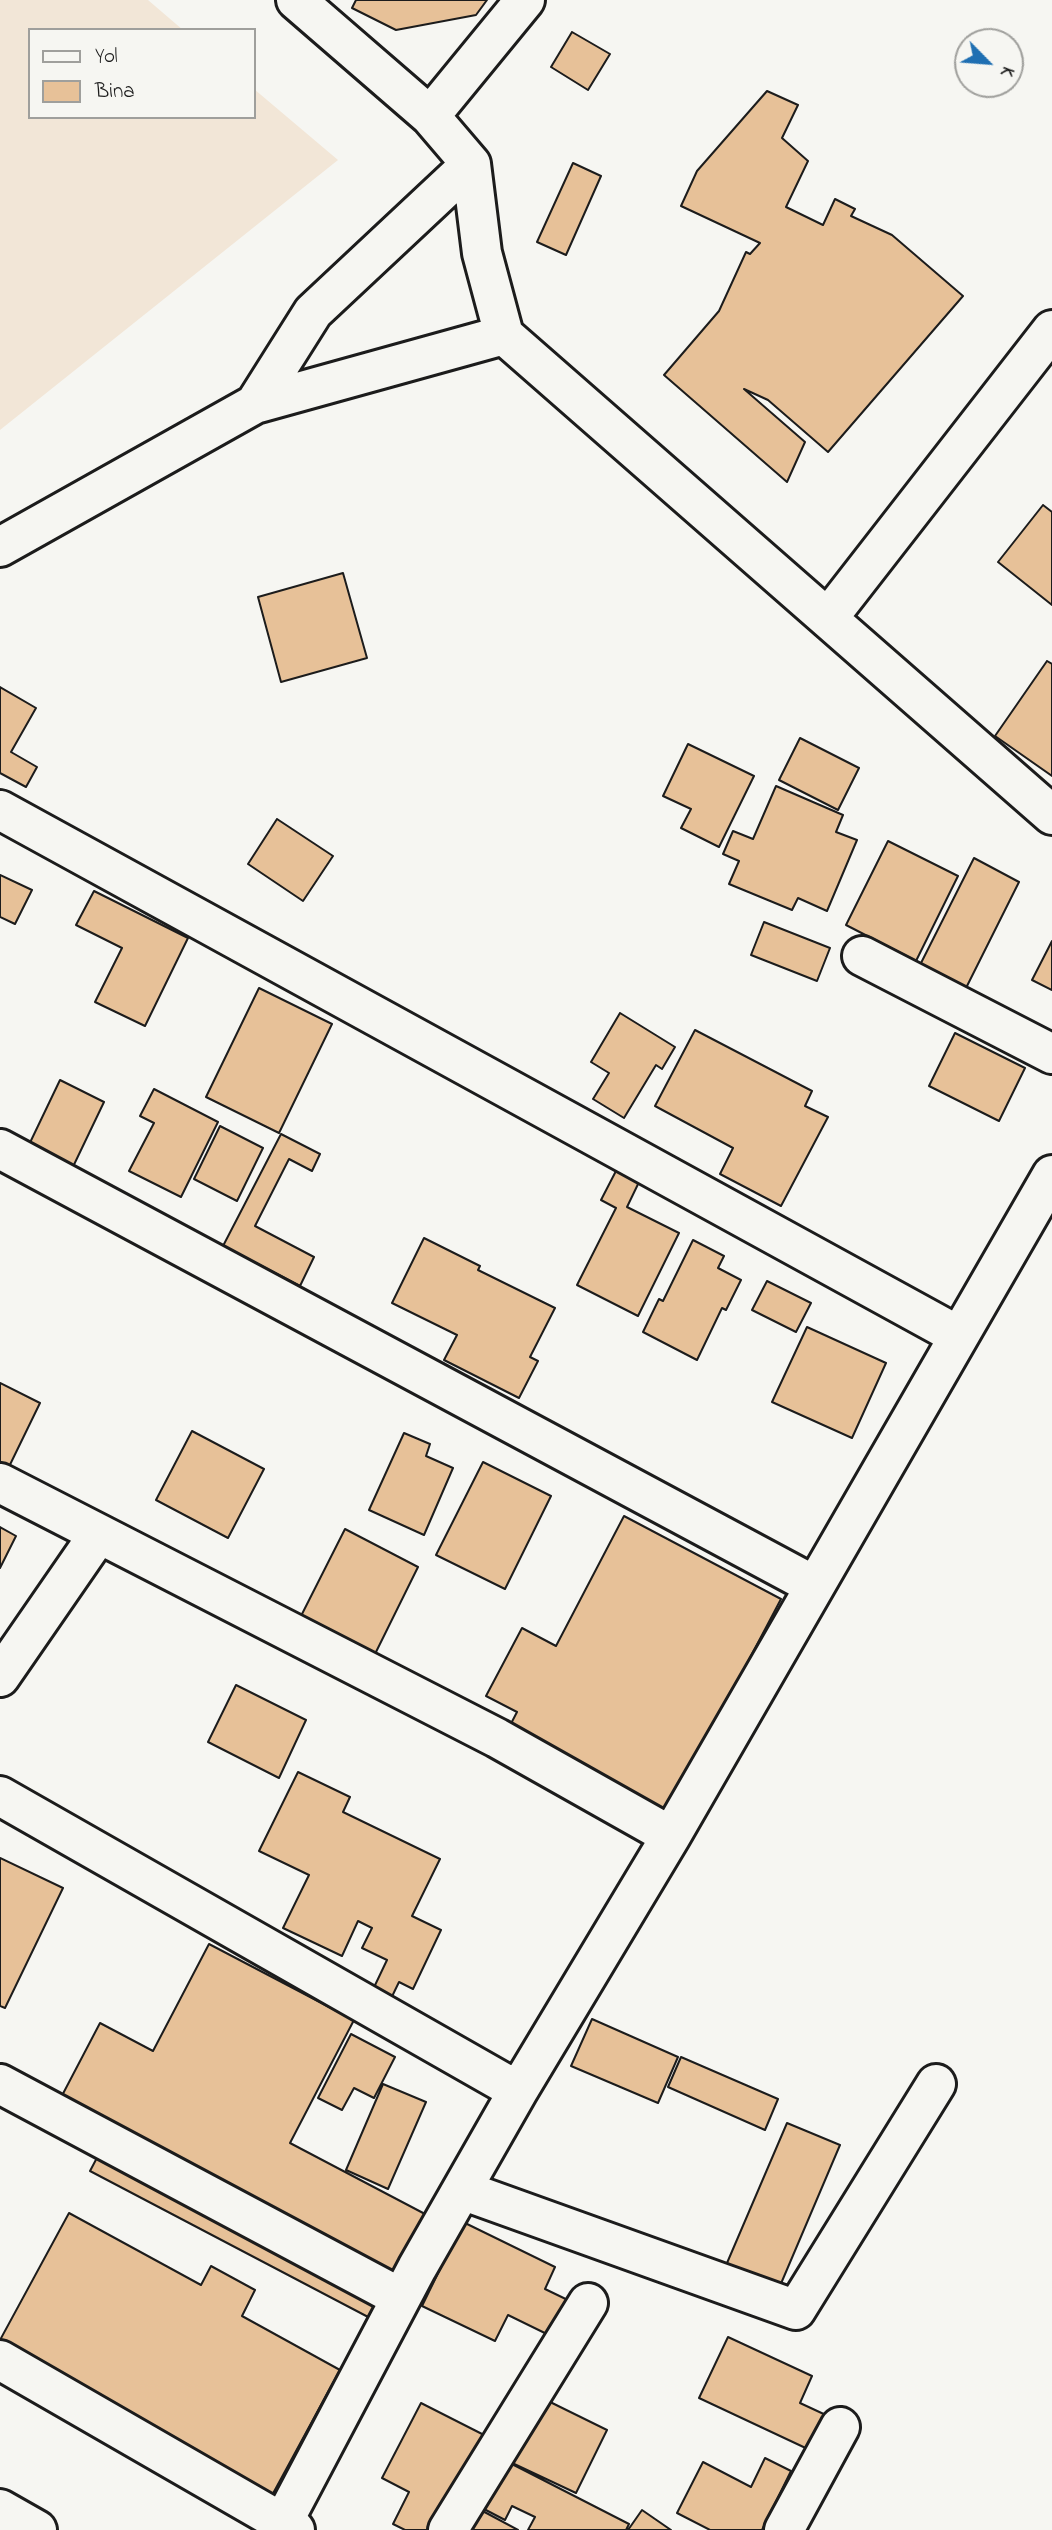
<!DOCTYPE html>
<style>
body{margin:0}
#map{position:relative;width:1052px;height:2530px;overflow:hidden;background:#f6f6f2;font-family:"Indie Flower",sans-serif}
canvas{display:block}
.legend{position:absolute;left:28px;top:28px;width:228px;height:91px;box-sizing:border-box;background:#f6f6f2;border:2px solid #9f9f9c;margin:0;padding:9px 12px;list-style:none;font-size:21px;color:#1c1c1c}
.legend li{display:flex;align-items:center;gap:14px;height:35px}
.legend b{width:35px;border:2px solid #9f9f9c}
.north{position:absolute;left:954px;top:28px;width:70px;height:70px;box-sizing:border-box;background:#f6f6f2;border:2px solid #9f9f9c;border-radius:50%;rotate:115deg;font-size:19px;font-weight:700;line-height:28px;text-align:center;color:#1c1c1c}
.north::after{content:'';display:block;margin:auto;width:24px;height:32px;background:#1f6fb2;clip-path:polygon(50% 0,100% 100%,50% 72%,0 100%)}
</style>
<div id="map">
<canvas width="1052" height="2530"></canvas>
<ul class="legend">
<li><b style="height:9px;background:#f6f6f2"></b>Yol</li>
<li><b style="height:19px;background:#e7c198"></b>Bina</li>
</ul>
<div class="north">K</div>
</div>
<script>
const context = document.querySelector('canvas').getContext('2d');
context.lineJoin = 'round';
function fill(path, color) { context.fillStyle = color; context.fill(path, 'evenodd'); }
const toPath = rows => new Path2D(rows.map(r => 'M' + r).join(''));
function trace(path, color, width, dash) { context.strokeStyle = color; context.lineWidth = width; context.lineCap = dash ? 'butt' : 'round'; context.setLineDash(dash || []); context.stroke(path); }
const built = toPath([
 [0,0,148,0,183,30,30,30,30,117,254,117,254,89,338,160,0,430]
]);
const building = toPath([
 [356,0,487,0,476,15,396,30,352,8,356,0],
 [572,32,610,54,588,90,551,67,572,32],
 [767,91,798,105,782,138,808,161,786,207,823,225,835,199,855,209,851,216,892,235,963,296,828,452,768,400,744,389,805,442,787,482,664,375,719,311,746,252,750,254,760,243,681,206,697,171,767,91],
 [573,163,601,176,566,255,537,242,573,163],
 [1043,505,1052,512,1052,605,998,562,1043,505],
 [343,573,367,658,281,682,258,597,343,573],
 [1047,661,1052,664,1052,776,995,736,1047,661],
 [0,687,36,708,11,752,37,767,26,787,0,773,0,687],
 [800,738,859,768,838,810,779,780,800,738],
 [688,744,754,776,719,847,681,828,691,809,663,796,688,744],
 [776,786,843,815,836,832,857,840,827,911,798,898,792,910,729,884,739,861,723,854,733,831,753,839,776,786],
 [277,819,333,856,303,901,248,864,277,819],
 [888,841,958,876,916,961,846,925,888,841],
 [974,858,1019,882,966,988,920,965,974,858],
 [0,875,32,890,15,924,0,917,0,875],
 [94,891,188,938,145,1026,95,1002,122,948,76,925,94,891],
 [764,922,830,948,817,981,751,955,764,922],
 [1052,941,1052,990,1032,980,1052,941],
 [259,988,332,1024,279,1133,206,1097,259,988],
 [620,1013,675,1047,662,1069,656,1065,624,1118,593,1099,609,1073,591,1062,620,1013],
 [695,1030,812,1091,805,1106,828,1117,781,1206,720,1174,733,1148,655,1106,695,1030],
 [955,1033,1025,1068,999,1121,929,1086,955,1033],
 [60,1080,104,1102,70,1173,26,1151,60,1080],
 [154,1089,218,1122,181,1197,129,1171,154,1123,140,1116,154,1089],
 [220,1126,263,1148,237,1201,194,1179,220,1126],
 [281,1134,320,1154,312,1171,289,1159,255,1226,314,1257,300,1286,223,1246,281,1134],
 [617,1169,640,1180,627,1207,679,1233,638,1316,577,1285,616,1208,601,1200,617,1169],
 [424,1238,480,1266,478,1270,555,1308,530,1357,538,1361,519,1398,444,1360,457,1335,392,1303,424,1238],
 [693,1240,724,1256,718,1268,741,1280,726,1310,722,1308,697,1360,643,1332,659,1299,663,1301,693,1240],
 [767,1281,811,1303,796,1332,752,1310,767,1281],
 [807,1327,886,1363,852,1438,772,1402,807,1327],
 [0,1383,40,1403,4,1477,0,1475,0,1383],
 [192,1431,264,1469,228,1538,156,1500,192,1431],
 [404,1433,430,1444,426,1456,453,1468,424,1535,369,1510,404,1433],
 [483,1462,551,1496,505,1589,436,1555,483,1462],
 [624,1516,781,1599,663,1823,503,1739,517,1712,486,1696,522,1628,556,1646,624,1516],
 [0,1527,16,1536,0,1568,0,1527],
 [345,1529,418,1567,375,1654,301,1616,345,1529],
 [236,1685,306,1720,279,1778,208,1742,236,1685],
 [298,1772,350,1797,343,1812,440,1859,412,1916,441,1930,413,1989,399,1982,385,2011,367,2002,387,1960,362,1948,372,1928,358,1921,342,1956,283,1928,309,1875,259,1851,298,1772],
 [0,1858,63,1888,5,2008,0,2006,0,1858],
 [209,1944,354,2020,290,2143,425,2214,370,2318,90,2171,109,2135,56,2107,100,2023,153,2051,209,1944],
 [592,2019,678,2057,658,2103,571,2066,592,2019],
 [351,2034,395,2057,374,2098,354,2088,342,2110,318,2098,351,2034],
 [681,2057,778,2099,765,2130,668,2087,681,2057],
 [383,2084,426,2102,388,2189,346,2170,383,2084],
 [787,2123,840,2145,774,2300,721,2277,787,2123],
 [69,2213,201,2285,211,2266,255,2290,242,2316,340,2370,270,2499,0,2351,0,2340,69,2213],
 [463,2222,555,2267,545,2289,574,2303,557,2339,508,2315,495,2341,422,2306,463,2222],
 [728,2337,812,2376,800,2403,828,2416,812,2451,699,2398,728,2337],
 [542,2398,607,2430,576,2493,510,2462,542,2398],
 [421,2403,486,2436,438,2530,405,2530,393,2524,409,2492,382,2478,421,2403],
 [765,2458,791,2471,762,2530,710,2530,677,2513,703,2462,751,2487,765,2458],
 [506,2461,629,2524,626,2530,528,2530,535,2517,512,2506,505,2520,482,2508,506,2461],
 [477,2508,518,2530,465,2530,477,2508],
 [642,2510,671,2530,628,2530,642,2510]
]);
const minor = toPath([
 [296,0,430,116,471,164,482,253,504,335],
 [430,116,525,0],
 [255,404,313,312,471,164],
 [0,547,255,404,504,335,1052,815],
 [828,618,1052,330],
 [0,810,959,1336],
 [862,956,1052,1054],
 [0,1149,815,1586],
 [0,1483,497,1738,671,1836],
 [0,1677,98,1535],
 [0,1796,518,2091],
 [0,2084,401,2298],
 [462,2190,796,2310,936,2084],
 [283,2522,417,2268,518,2091,671,1836,1052,1175],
 [448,2530,588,2303],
 [784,2530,840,2427]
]);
const secondary = toPath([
 [0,2360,295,2530],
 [0,2509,37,2530]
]);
fill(built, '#f2e6d7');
fill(building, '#e7c198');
trace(building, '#1c1c1c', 2);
trace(minor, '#1c1c1c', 44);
trace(secondary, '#1c1c1c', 44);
trace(minor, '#f6f6f2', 38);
trace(secondary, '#f6f6f2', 38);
</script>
